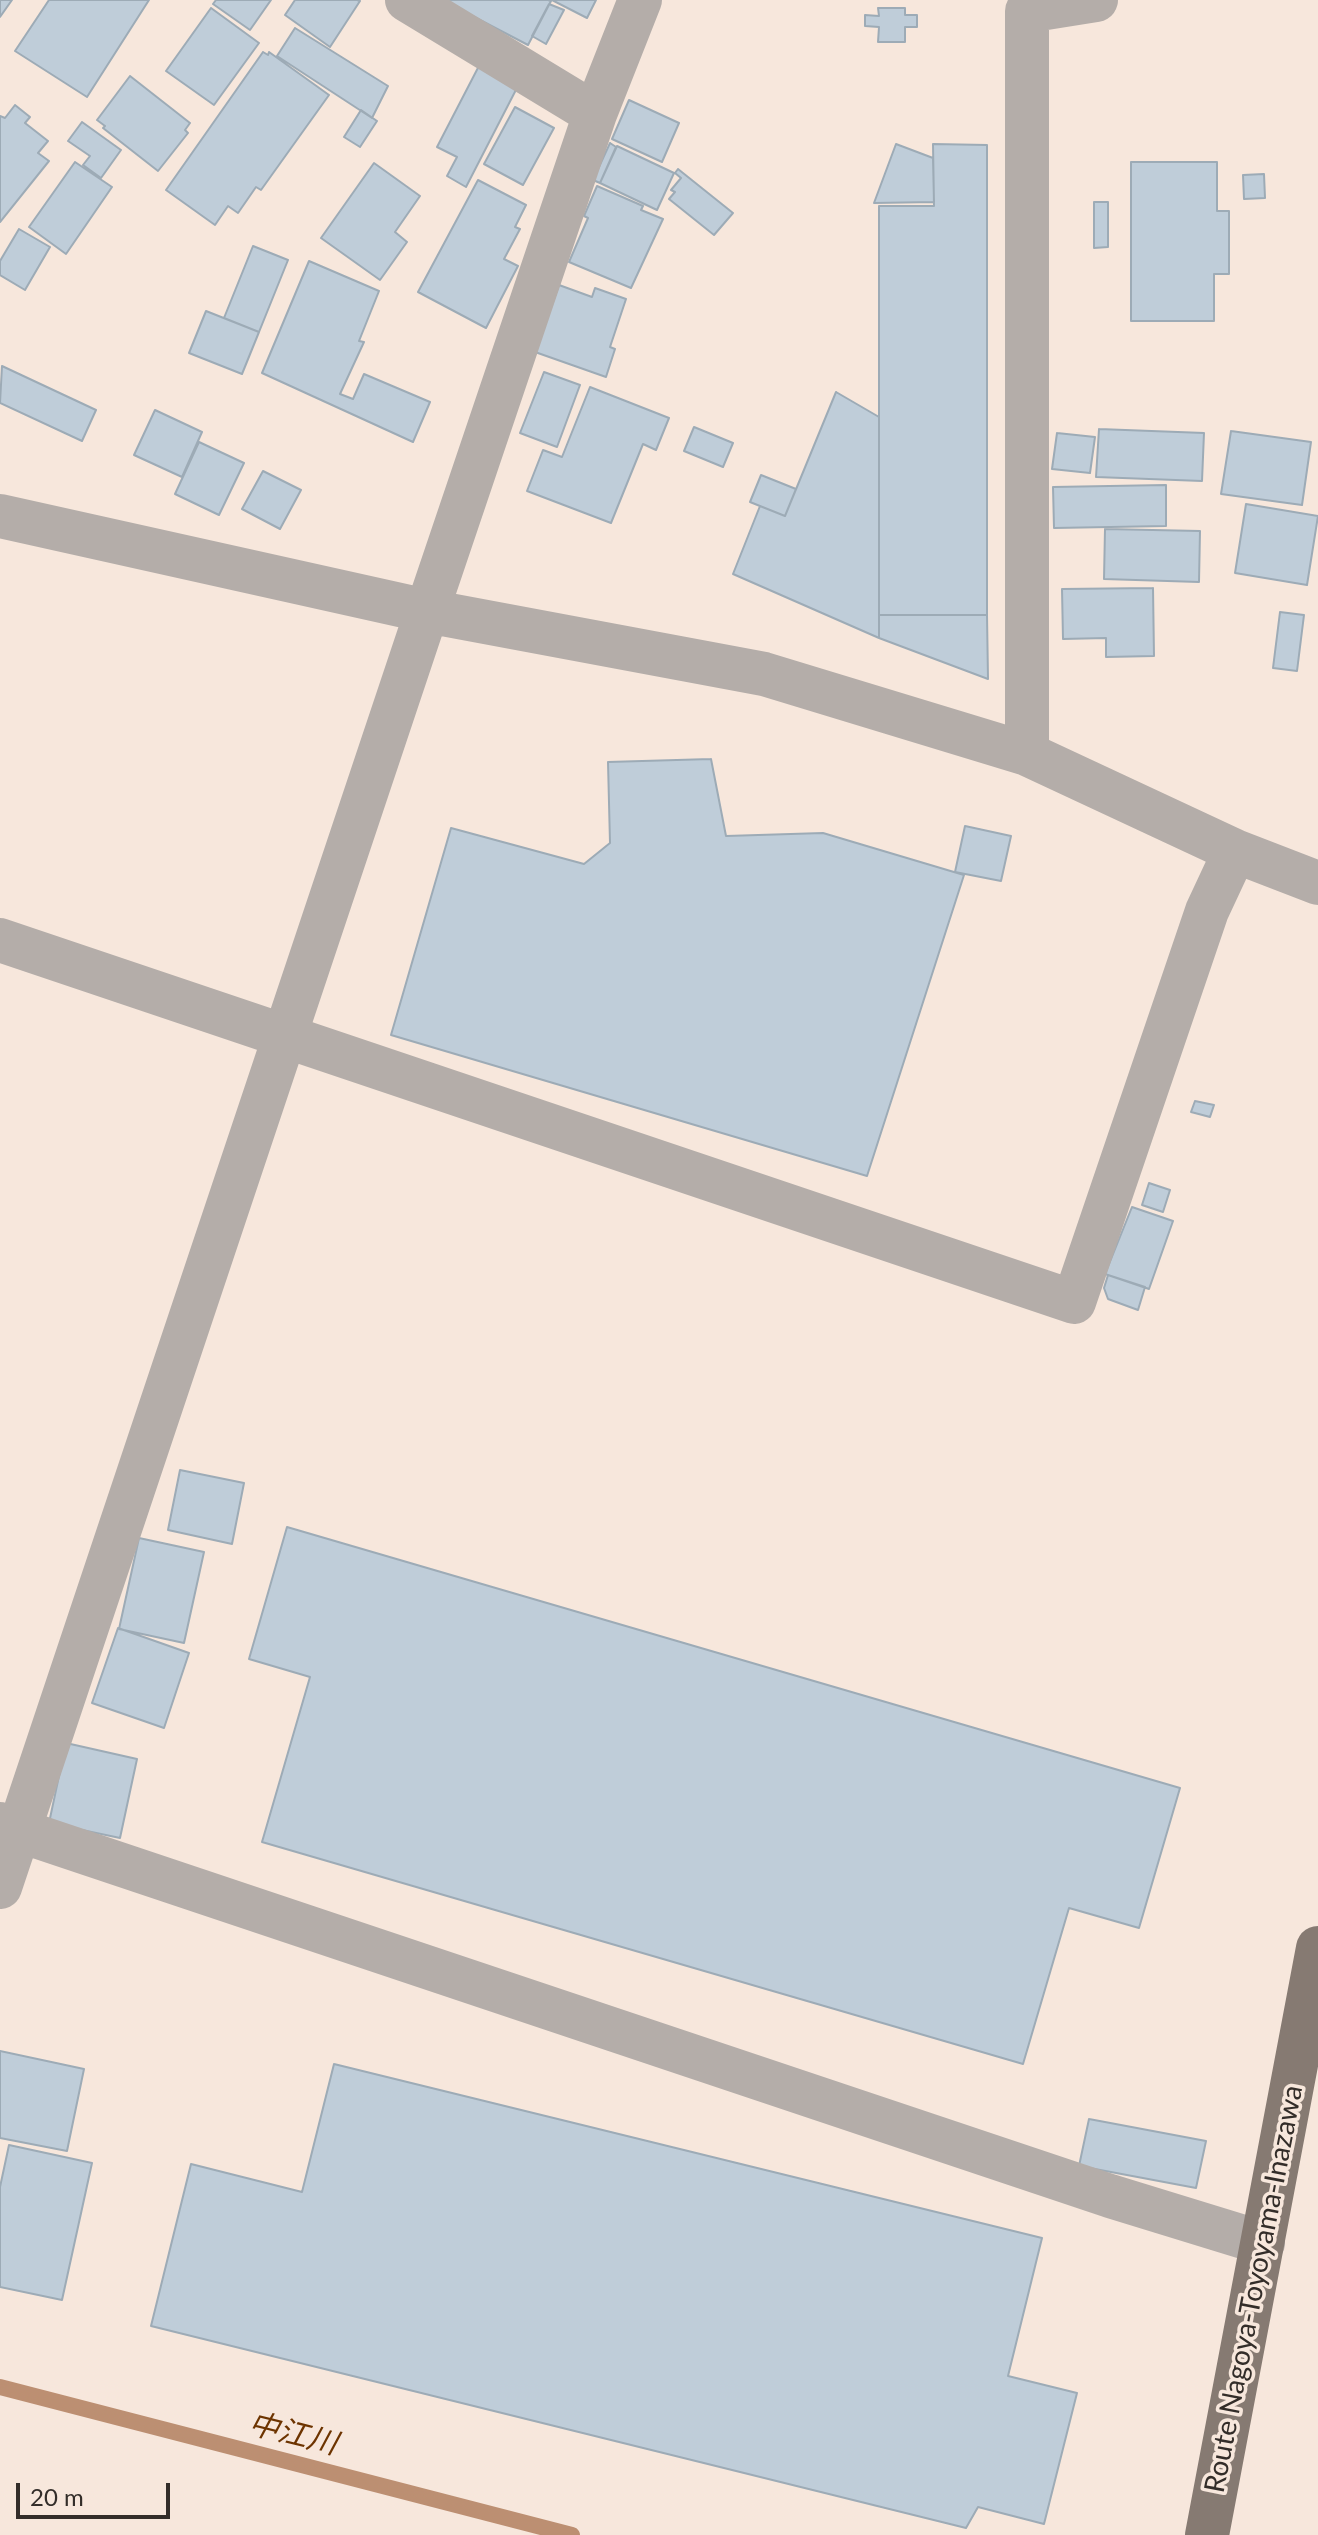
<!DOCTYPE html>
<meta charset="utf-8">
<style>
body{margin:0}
#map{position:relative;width:1318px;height:2535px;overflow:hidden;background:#f7e7dc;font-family:Lato,sans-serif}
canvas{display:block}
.scale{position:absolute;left:16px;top:2483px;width:154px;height:36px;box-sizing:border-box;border:4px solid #332d29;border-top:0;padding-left:10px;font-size:24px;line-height:28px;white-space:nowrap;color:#332d29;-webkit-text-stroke:6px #f7e7dc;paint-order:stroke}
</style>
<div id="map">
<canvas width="1318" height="2535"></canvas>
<div class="scale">20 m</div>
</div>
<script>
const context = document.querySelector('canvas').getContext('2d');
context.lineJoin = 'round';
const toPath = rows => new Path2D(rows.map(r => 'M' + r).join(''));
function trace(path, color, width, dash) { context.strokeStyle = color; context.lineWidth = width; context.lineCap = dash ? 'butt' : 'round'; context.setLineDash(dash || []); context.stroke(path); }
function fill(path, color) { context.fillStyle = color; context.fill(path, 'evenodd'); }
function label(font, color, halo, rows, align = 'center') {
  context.font = font + ' Lato,"Noto Sans JP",sans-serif'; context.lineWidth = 7; context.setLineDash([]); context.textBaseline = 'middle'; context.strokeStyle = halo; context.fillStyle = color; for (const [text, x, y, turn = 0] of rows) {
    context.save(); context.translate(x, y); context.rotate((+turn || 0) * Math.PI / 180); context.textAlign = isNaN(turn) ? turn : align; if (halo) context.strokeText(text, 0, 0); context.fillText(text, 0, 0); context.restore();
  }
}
const stream = toPath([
 [0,2387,572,2535]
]);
const building = toPath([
 [0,0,12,0,0,17,0,0],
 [49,0,149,0,87,97,15,51,49,0],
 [216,0,271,0,250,30,213,4,216,0],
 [295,0,357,0,360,1,330,47,285,15,295,0],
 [442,0,548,0,551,1,528,45,442,0],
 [552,0,596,0,587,18,552,0],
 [549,4,564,10,546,44,532,36,549,4],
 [211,8,259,43,214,105,166,71,211,8],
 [878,8,905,8,905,15,917,15,917,27,905,27,905,42,878,42,879,27,865,26,865,15,879,16,878,8],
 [295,28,388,86,372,118,277,56,295,28],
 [263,52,268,55,269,52,329,95,261,190,256,187,238,213,228,206,215,225,166,190,263,52],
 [481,62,520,82,466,187,447,176,457,157,437,147,481,62],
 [130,76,190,123,185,130,188,133,158,171,103,128,105,126,97,120,130,76],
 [629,100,679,123,662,162,612,139,629,100],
 [15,105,30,117,25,123,48,141,38,153,49,161,0,222,0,116,5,118,15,105],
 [515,107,554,128,523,185,484,164,515,107],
 [361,110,377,121,360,147,344,137,361,110],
 [82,122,121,150,101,178,83,165,90,156,68,141,82,122],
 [610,143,616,147,600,183,593,180,610,143],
 [896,144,933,158,934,202,874,203,896,144],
 [933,144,987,145,987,615,879,615,879,206,934,206,933,144],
 [617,146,674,173,657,210,600,183,617,146],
 [75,162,112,187,66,254,29,227,75,162],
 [1131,162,1217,162,1217,211,1229,211,1229,274,1214,274,1214,321,1131,321,1131,162],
 [374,163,420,196,395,232,407,242,380,280,321,238,374,163],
 [678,169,733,213,714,235,669,199,675,192,671,190,681,178,675,173,678,169],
 [1264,174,1265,198,1244,199,1243,175,1264,174],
 [478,180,526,205,515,227,520,229,504,259,518,266,486,328,418,292,478,180],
 [597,186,643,206,641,210,663,219,631,288,569,262,588,218,584,216,597,186],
 [1094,202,1108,202,1108,247,1094,248,1094,202],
 [19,229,50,247,25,290,0,275,0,261,19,229],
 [253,246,288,260,259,332,224,318,253,246],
 [309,261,379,291,359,341,364,342,340,394,353,399,364,374,430,402,413,442,262,373,309,261],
 [559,285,592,297,595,288,626,299,610,347,615,349,606,377,535,352,559,285],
 [206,311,259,332,242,374,189,353,206,311],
 [2,366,96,410,82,441,0,403,2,366],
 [544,372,580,385,557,447,520,433,544,372],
 [590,387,669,418,656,450,643,444,611,523,527,491,543,450,562,457,590,387],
 [836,392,879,417,879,638,733,574,760,506,785,516,836,392],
 [155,410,202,432,182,477,134,455,155,410],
 [694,427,733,443,723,467,684,451,694,427],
 [1099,429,1204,433,1202,481,1096,477,1099,429],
 [1231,431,1311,442,1302,505,1221,494,1231,431],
 [1057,433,1095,437,1090,473,1052,469,1057,433],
 [199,442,244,463,219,515,175,494,199,442],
 [263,471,301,490,280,529,242,509,263,471],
 [761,475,796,489,785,516,750,502,761,475],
 [1166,485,1166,526,1054,528,1053,487,1166,485],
 [1246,504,1318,516,1307,585,1235,573,1246,504],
 [1105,529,1200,531,1199,582,1104,579,1105,529],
 [1153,588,1154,656,1106,657,1106,638,1063,639,1062,589,1153,588],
 [1280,612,1304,615,1297,671,1273,668,1280,612],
 [879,615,987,615,988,679,879,638,879,615],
 [711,759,726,836,823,833,964,875,867,1176,391,1035,451,828,584,864,610,843,608,762,711,759],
 [965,826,1011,836,1001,881,955,872,965,826],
 [1195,1101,1214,1105,1210,1117,1191,1112,1195,1101],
 [1149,1183,1170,1190,1163,1212,1142,1205,1149,1183],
 [1132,1207,1173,1221,1149,1289,1105,1274,1132,1207],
 [1108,1275,1145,1287,1138,1310,1108,1299,1104,1288,1108,1275],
 [180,1470,244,1483,232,1544,168,1530,180,1470],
 [287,1527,1180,1788,1139,1928,1069,1908,1023,2064,262,1842,310,1677,249,1659,287,1527],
 [139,1538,204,1552,184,1643,119,1629,139,1538],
 [118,1628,189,1653,164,1728,92,1703,118,1628],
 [66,1743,137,1759,120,1838,49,1823,66,1743],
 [0,2051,84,2069,67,2151,0,2138,0,2051],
 [334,2064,1042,2238,1008,2376,1077,2393,1044,2524,978,2507,966,2528,151,2326,191,2164,302,2192,334,2064],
 [1089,2119,1206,2141,1196,2188,1079,2166,1089,2119],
 [9,2145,92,2163,62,2300,0,2287,0,2187,9,2145]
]);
const minor = toPath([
 [407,0,595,114],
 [0,516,427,611,764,674,1027,754,1235,851,1318,883],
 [1027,754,1027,11,1096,0],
 [0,940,1074,1302,1207,911,1235,851],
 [0,1824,1110,2196,1263,2243],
 [0,1887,427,611,595,114,640,0]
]);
const major = toPath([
 [1207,2535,1318,1948]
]);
const streetNames = [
 ["Route Nagoya-Toyoyama-Inazawa",1254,2289,-79]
];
const waterNames = [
 ["中江川",293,2434,14]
];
trace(stream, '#bc8f72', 16);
fill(building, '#bfcdd9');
trace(building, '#9dabb6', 2);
trace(minor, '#b4ada9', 44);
trace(major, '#867a72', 44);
label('28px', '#332d29', '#f7e7dc', streetNames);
label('italic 30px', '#6d3400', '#f7e7dc', waterNames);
</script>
